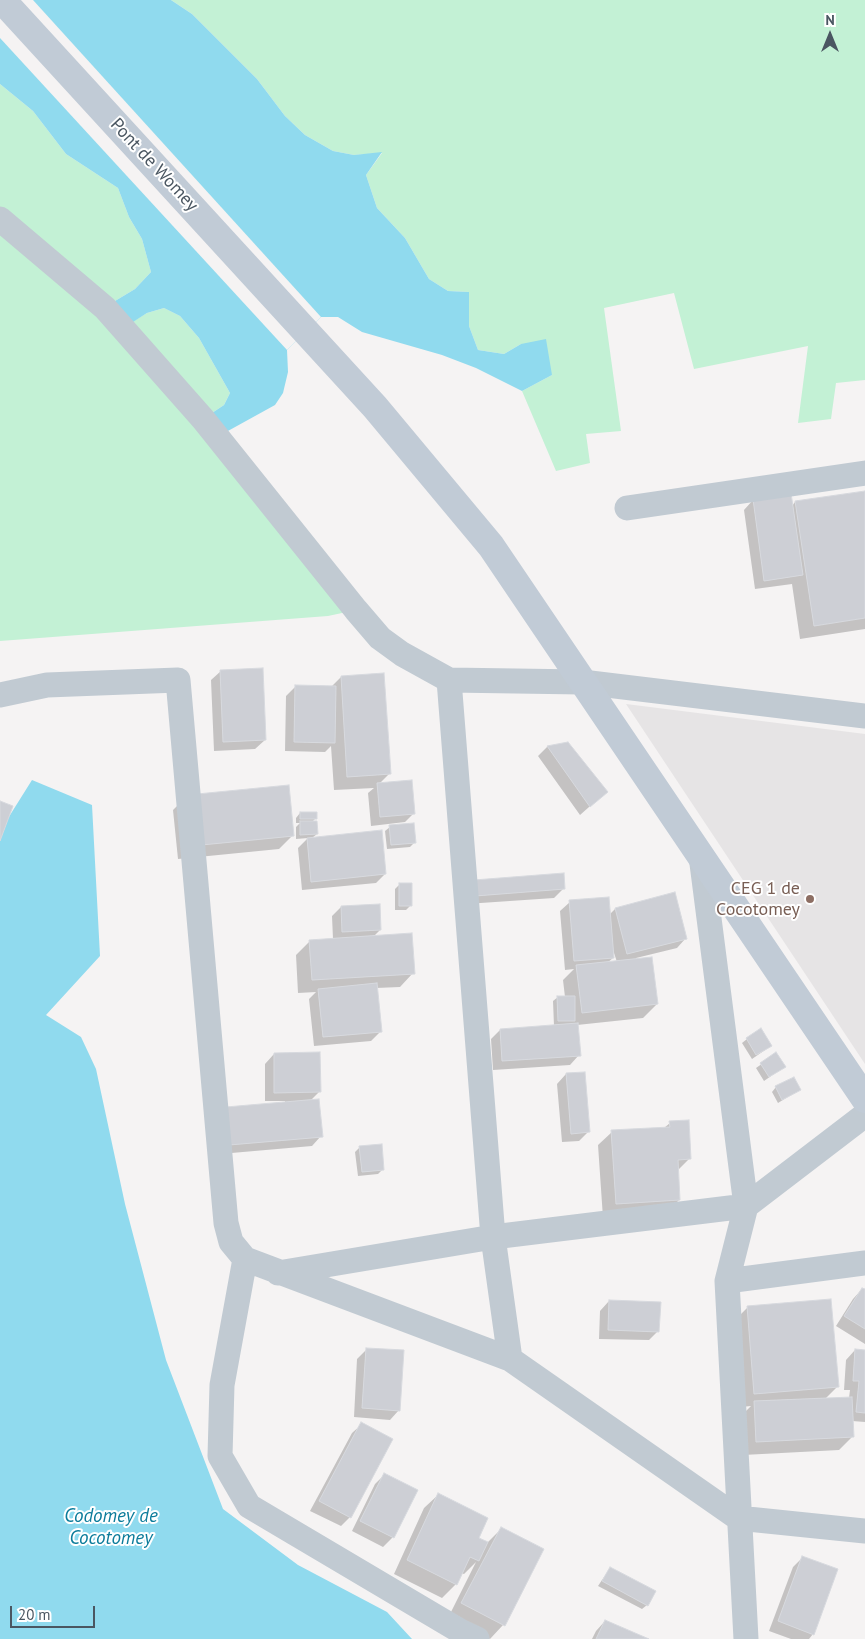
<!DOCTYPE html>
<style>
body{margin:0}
#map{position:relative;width:865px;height:1639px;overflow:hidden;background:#f5f3f3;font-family:"PT Sans",sans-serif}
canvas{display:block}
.north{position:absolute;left:805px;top:10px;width:50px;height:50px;-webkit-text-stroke:4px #fff;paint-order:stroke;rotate:0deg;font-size:14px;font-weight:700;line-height:20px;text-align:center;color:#4a5661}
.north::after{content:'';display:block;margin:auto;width:18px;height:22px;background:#4a5661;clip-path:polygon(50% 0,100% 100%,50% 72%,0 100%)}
.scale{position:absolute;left:10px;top:1606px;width:85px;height:22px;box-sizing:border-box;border:2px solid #4a5661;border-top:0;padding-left:6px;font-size:15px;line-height:18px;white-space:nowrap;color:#4a5661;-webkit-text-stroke:4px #fff;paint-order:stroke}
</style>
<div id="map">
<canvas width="865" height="1639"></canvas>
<div class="north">N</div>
<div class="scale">20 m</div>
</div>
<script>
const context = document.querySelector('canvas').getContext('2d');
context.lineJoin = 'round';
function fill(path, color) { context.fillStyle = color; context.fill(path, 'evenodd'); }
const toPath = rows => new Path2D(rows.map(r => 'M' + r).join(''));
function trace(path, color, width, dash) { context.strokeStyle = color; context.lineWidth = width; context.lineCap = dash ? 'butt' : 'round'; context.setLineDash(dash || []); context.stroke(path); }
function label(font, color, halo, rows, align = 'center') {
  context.font = font + ' "PT Sans",sans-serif'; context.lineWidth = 4; context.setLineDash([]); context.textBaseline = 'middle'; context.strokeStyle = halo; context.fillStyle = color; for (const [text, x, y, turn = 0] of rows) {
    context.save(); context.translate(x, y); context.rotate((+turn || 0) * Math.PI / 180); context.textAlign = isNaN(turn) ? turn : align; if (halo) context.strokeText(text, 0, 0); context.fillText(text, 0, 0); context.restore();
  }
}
const education = toPath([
 [626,704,865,734,865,1064]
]);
const green = toPath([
 [171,0,865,0,865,380,836,383,831,419,798,423,808,346,694,369,674,293,604,308,621,431,586,434,590,463,556,471,522,391,552,375,521,344,504,354,478,350,469,326,469,292,448,291,429,279,405,238,377,208,366,175,382,153,354,155,333,151,305,135,285,116,257,79,192,14],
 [0,84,33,111,66,154,118,188,129,217,142,239,151,272,135,289,115,301,122,328,147,313,164,308,180,316,199,338,230,393,224,405,203,419,356,610,328,616,0,641]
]);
const water = toPath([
 [0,0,171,0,192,14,257,79,285,116,305,135,333,151,354,155,382,152,366,175,377,208,405,238,429,279,448,291,469,292,469,326,478,350,504,354,521,344,546,339,552,375,522,391,476,368,442,355,362,332,338,317,321,317,287,350,288,372,283,393,275,405,217,437,203,419,224,405,230,393,199,338,180,316,164,308,147,313,122,329,115,301,135,289,151,272,142,239,129,217,118,188,66,154,33,111,0,84],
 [32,780,92,805,100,956,46,1015,81,1037,96,1069,125,1204,166,1360,223,1509,298,1565,387,1612,412,1639,0,1639,0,831]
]);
const pier = toPath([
 [0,0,33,0,321,317,287,350,0,38]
]);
const shadow = toPath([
 [865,492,865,629,800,639,792,584,755,589,744,510,753,500,792,506,795,502],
 [221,671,265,740,255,749,214,751,211,680],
 [341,677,389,774,379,784,414,813,405,822,371,826,368,793,374,788,334,790,331,746,325,752,285,751,286,696,296,686,331,687],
 [568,744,606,792,580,815,538,756,547,747],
 [187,796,293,835,279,849,178,859,173,810],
 [300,813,316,818,312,822,317,834,312,838,385,874,376,883,302,890,298,848,308,838,296,839,296,827,300,823,296,823,296,818],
 [390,827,414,843,410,847,387,849,385,831],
 [399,885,411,905,406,910,395,910,395,889],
 [563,889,554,898,466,904,465,891],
 [674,894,686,938,677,948,636,958,657,1004,643,1018,577,1025,579,1055,570,1065,493,1070,491,1039,500,1030,554,1026,553,1001,558,997,565,997,563,980,574,969,565,970,560,911,570,902,609,915,615,909],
 [612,947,617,962,607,963,613,958],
 [341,907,380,930,373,937,413,973,400,987,376,988,381,1031,371,1041,314,1046,309,999,316,992,298,993,296,955,310,941,333,939,332,916],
 [747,1039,771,1046,752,1059,742,1043],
 [274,1054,320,1091,310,1101,321,1136,312,1146,220,1154,217,1118,285,1103,285,1101,265,1101,265,1064],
 [776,1054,784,1067,764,1081,756,1068],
 [566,1074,588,1132,579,1141,562,1142,557,1084],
 [776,1087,799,1090,778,1103,772,1092],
 [670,1123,690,1158,677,1171,679,1200,665,1214,603,1218,598,1145,612,1132,664,1128],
 [360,1147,383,1169,378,1174,358,1176,355,1152],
 [862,1289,865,1291,865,1344,836,1326,853,1299],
 [609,1301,658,1331,649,1340,599,1339,600,1311],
 [748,1307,838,1386,825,1399,849,1398,850,1390,844,1390,846,1360,855,1350,865,1351,865,1422,852,1421,853,1436,839,1450,743,1455,741,1416,751,1406,741,1407,734,1321],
 [367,1349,399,1410,390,1420,354,1417,357,1359],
 [362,1424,350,1517,341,1526,310,1511,352,1433],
 [384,1475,416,1491,392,1538,383,1547,352,1531,375,1484],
 [438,1495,477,1538,487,1543,501,1529,542,1550,503,1625,490,1639,448,1618,476,1562,464,1574,461,1573,456,1584,442,1598,394,1574,424,1508],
 [802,1558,813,1634,809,1639,791,1639,769,1631,793,1567],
 [610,1568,647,1605,642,1609,598,1586],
 [605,1621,646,1639,592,1639,596,1631]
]);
const building = toPath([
 [865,491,865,618,814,626,795,501,865,491],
 [791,493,803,575,764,581,753,499,791,493],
 [263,668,266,740,223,742,220,670,263,668],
 [384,673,391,774,347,777,341,676,384,673],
 [295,685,336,686,335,743,294,742,295,685],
 [568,742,608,792,590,807,547,746,568,742],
 [412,780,415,814,380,817,377,783,412,780],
 [289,785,294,836,191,846,187,795,289,785],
 [0,801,13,806,0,841,0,801],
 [300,812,317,812,317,819,300,819,300,812],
 [300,821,317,821,318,834,300,835,300,821],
 [414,823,416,843,391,845,389,825,414,823],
 [382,830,386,874,311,882,307,838,382,830],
 [564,873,565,889,475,896,474,880,564,873],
 [399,883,412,883,412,906,399,906,399,883],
 [675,892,687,939,627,954,615,908,675,892],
 [609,897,614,958,574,961,569,900,609,897],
 [380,904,381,930,342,932,341,906,380,904],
 [412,933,415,974,312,980,309,940,412,933],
 [652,957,658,1004,582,1013,576,965,652,957],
 [377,983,382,1032,323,1037,318,989,377,983],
 [557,996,575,996,575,1021,558,1021,557,996],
 [578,1023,581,1056,502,1061,500,1029,578,1023],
 [761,1028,772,1046,756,1055,746,1038,761,1028],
 [320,1052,321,1092,274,1093,274,1053,320,1052],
 [776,1052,786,1067,769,1077,760,1063,776,1052],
 [585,1072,590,1132,571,1134,566,1073,585,1072],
 [794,1077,801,1090,782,1100,775,1086,794,1077],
 [319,1099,323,1137,229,1145,226,1107,319,1099],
 [689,1120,691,1159,678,1160,680,1200,616,1204,611,1130,670,1127,669,1121,689,1120],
 [382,1144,384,1170,362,1172,359,1146,382,1144],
 [862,1288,865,1289,865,1329,844,1316,862,1288],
 [831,1299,839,1387,754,1394,747,1306,831,1299],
 [609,1300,661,1302,659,1332,608,1330,609,1300],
 [366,1348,404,1350,400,1411,362,1408,366,1348],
 [855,1349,865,1350,865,1413,856,1412,859,1381,853,1381,855,1349],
 [852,1397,854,1437,756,1442,754,1401,852,1397],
 [361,1422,393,1439,351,1518,319,1501,361,1422],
 [384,1473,418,1490,394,1538,360,1521,384,1473],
 [438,1493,488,1518,479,1538,488,1542,479,1561,470,1557,457,1585,407,1560,438,1493],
 [501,1527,544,1549,505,1626,461,1603,501,1527],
 [802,1556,838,1569,814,1635,778,1621,802,1556],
 [610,1567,656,1591,648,1606,602,1581,610,1567],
 [605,1620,649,1639,596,1639,605,1620]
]);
const minor = toPath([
 [0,219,105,308,203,419,356,610,380,638,402,654,449,680,582,682,865,716],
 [627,508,865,473],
 [449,680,493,1237,510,1359],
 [0,695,47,685,178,680,226,1223,231,1242,245,1259,510,1359,738,1518,865,1531],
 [701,856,746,1206,727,1281,746,1639],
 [245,1259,222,1385,220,1456,249,1506,460,1631,477,1639],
 [278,1273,493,1237,746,1206,865,1115],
 [727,1281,865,1263]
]);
const secondary = toPath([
 [2,0,375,407,491,546,865,1099]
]);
const markers = [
 [810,899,5,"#8d6e63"]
];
const streetNames = [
 ["Pont de Womey",154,165,47]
];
const educationNames = [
 ["CEG 1 de",800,889],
 ["Cocotomey",800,910]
];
const waterNames = [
 ["Codomey de",111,1517],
 ["Cocotomey",111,1539]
];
fill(education, '#e6e4e5');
fill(green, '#c3f1d5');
fill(water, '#90daee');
fill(pier, '#f5f3f3');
fill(shadow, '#0003');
fill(building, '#cdcfd5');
trace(building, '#d7d9de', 1);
trace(minor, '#c1cad2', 25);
trace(secondary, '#c1cbd6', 28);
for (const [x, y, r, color] of markers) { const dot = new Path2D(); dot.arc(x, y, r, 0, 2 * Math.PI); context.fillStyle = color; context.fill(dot); trace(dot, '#fff', 2); }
label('18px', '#4a5661', '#fff', streetNames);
label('18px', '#785e54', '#fff', educationNames, 'right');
label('italic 19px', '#0c7c9b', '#fff', waterNames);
</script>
